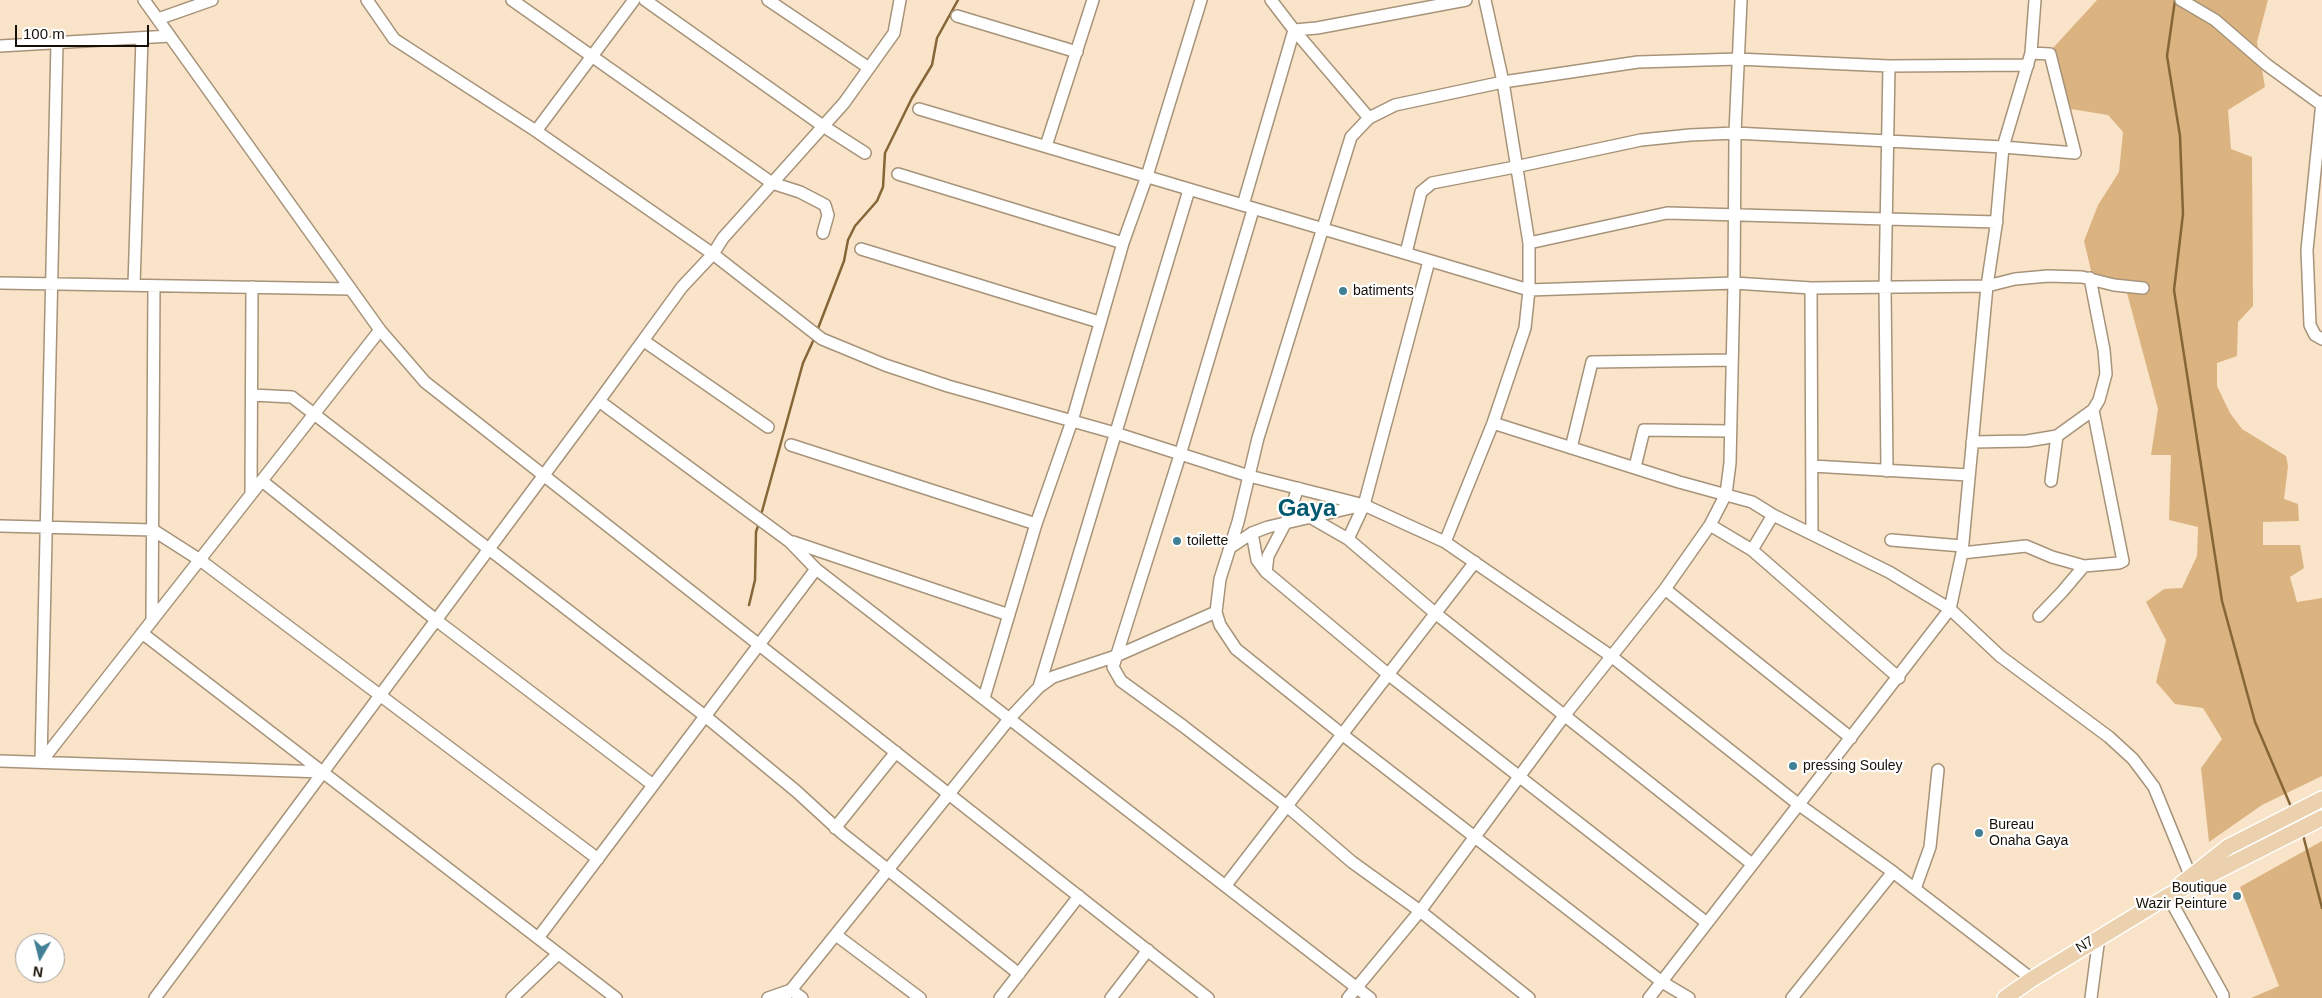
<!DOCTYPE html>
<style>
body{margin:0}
#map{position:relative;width:2322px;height:998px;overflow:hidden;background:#fae4c9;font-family:Arial,sans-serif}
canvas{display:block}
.north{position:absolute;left:15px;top:933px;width:50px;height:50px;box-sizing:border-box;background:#fff;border:1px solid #a29f9b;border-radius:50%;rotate:188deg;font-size:14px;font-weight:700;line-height:20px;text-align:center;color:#171006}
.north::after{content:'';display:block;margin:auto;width:18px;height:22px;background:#428096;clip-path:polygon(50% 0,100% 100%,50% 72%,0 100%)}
.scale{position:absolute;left:15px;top:25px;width:134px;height:22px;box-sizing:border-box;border:2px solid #171006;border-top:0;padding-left:6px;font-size:15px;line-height:18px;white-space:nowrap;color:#171006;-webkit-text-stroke:4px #fff;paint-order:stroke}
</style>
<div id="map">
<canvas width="2322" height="998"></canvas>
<div class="north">N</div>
<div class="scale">100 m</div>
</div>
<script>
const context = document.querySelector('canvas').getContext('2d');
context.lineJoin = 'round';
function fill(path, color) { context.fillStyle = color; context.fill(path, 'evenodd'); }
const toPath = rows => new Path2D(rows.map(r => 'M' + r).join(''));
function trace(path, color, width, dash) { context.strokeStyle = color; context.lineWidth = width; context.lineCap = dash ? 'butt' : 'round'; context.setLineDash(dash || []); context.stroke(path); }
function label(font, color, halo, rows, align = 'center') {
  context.font = font + ' Arial,sans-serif'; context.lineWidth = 4.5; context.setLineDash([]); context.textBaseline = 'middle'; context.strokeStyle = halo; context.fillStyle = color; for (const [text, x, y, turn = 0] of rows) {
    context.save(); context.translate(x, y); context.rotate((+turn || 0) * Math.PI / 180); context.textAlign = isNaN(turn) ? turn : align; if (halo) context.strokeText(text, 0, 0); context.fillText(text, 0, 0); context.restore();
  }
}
const green = toPath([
 [2097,0,2268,0,2257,42,2265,87,2228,110,2231,149,2252,157,2253,306,2238,322,2237,356,2217,363,2217,386,2230,413,2242,429,2286,456,2288,466,2284,499,2298,504,2299,521,2263,522,2263,545,2300,545,2304,568,2290,577,2297,602,2322,598,2322,776,2262,805,2209,842,2201,768,2222,739,2203,708,2175,704,2156,682,2166,640,2146,602,2164,589,2182,588,2197,556,2198,527,2169,520,2171,455,2151,455,2158,409,2127,293,2093,279,2084,241,2098,205,2119,172,2123,132,2108,115,2071,109,2053,48],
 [2322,841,2322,998,2251,998,2279,986,2240,887]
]);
const stream = toPath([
 [2175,0,2167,56,2180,136,2183,214,2174,290,2222,601,2255,722,2292,809],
 [817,331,844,261,848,240,855,226,877,201,883,187,885,153,912,98,932,65,937,38,958,0],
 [761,515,803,363,814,339],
 [749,605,755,580,756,532,759,523],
 [2303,835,2322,908]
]);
const minor = toPath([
 [144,0,380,330,425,382,1208,998],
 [367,0,394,39,536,131,713,254,822,339,885,365,948,386,1115,433,1249,476,1364,505,1445,542,1611,656,1798,804,1893,872,2032,979],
 [512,0,772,183,800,192,825,205,828,215,823,233],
 [645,0,823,126,865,153],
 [768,0,869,68],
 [1271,0,1294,30,1369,118],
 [1741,0,1735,133,1734,283,1730,463,1726,494,1710,525,1752,550,1899,678],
 [2181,0,2215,20,2267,65,2322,105],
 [957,16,1077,52],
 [158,19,212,0],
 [0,46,170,36],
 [2322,102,2307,250,2310,325,2315,335,2322,339],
 [919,109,1529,290,1734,283,1811,288,1987,286,2015,279,2048,276,2082,277,2114,285,2143,288],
 [536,131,634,0],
 [1046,146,1093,0],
 [898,174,1123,243],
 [1243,205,1294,30,1317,28,1466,0],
 [1253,210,1180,455,1113,667,1121,681,1183,726,1288,807,1352,862,1420,911,1529,998],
 [1529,243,1667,213,1997,222],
 [861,249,1099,322],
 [1406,253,1421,192,1432,183,1515,167,1641,140,1690,135,1735,133,2003,147,2075,153,2050,54,2031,53],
 [0,283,351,289],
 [134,285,142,38],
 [1811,288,1812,534],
 [644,341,768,427],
 [252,395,292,397,705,716,796,791,843,834,1019,974],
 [599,401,789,541,816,569,1370,998],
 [1493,423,1679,482,1752,502,1773,515,1889,572,1950,609,2000,656,2109,737,2133,759,2154,787,2190,875],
 [1972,442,2027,441,2057,436,2093,410,2099,400,2106,374,2104,350,2090,278],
 [791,445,1036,524],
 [1571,448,1592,362,1732,360],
 [1812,466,1969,475],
 [1635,467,1644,430,1730,431],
 [1887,471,1885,287,1889,66],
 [262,481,436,620,653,785],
 [2051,481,2057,436],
 [251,494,252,287],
 [1308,516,1348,539,1435,613,1752,864],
 [0,526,153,530,200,560,598,859],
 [1252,533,1257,560,1266,572,1389,675,1707,923],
 [1348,539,1364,505,1429,261],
 [1891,540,1962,546],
 [793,542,1009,615],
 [1445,542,1493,423,1525,328,1529,290,1529,243,1503,82,1485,0],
 [1231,547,1252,533,1268,527,1359,506],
 [1752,550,1773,515],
 [1962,553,2026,546,2052,557,2084,566,2119,563,2123,561,2093,410],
 [1266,572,1268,556,1286,522,1298,488],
 [1665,589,1851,738],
 [2039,616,2062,592,2084,566],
 [152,621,154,286],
 [142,633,616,998],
 [1039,687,1189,190],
 [984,698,1036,524,1072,421,1123,243,1147,176,1201,0],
 [0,761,323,772],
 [41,762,57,42],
 [41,762,380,330],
 [835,828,896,752],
 [1226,885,1475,562],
 [1915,889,1930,847,1938,770],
 [2168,896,2223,995,2223,998],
 [836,935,920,998],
 [538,938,816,569],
 [786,995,791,990,802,998],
 [155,998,599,401,682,287,713,254,723,238,844,103,894,33,900,0],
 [512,998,558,954],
 [768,998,791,990,1010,718,1039,687,1053,677,1116,656,1216,612],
 [1000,998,1079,896],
 [1111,998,1148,950],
 [1348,998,1420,911,1564,716,1665,589,1710,525],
 [1649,998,1950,609,1962,553,1987,286,1996,226,2003,147,2031,53,2035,0],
 [1689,998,1662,982,1343,735,1236,649,1220,625,1216,612,1220,579,1238,522,1258,438,1351,137,1369,118,1395,105,1503,82,1638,62,1738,59,1889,66,2028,65],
 [1792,998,1893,872],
 [2091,998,2099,937]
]);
const major = toPath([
 [2180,885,2228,847,2322,799],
 [2005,998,2032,979,2168,896,2322,818]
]);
const markers = [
 [1343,291,5,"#428096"],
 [1177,541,5,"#428096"],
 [1793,766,5,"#428096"],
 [1979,833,5,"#428096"],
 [2237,896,5,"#428096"]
];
const poiNames = [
 ["batiments",1353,291],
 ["toilette",1187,541],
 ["pressing Souley",1803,766],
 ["Bureau",1989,825],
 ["Onaha Gaya",1989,841],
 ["Boutique",2227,888,"right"],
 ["Wazir Peinture",2227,904,"right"]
];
const streetNames = [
 ["N7",2085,945,-32]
];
const townNames = [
 ["Gaya",1307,509]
];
fill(green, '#dbb380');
trace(stream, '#866537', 2.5);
trace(minor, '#a69379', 14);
trace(major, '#fff', 18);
trace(minor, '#fff', 11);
trace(major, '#ebd1ae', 15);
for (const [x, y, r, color] of markers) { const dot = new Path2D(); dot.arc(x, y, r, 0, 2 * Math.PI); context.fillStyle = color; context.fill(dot); trace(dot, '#fff', 2); }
label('14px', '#171006', '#fff', poiNames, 'left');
label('14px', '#171006', '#fff', streetNames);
label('bold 24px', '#01586f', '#fff', townNames);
</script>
